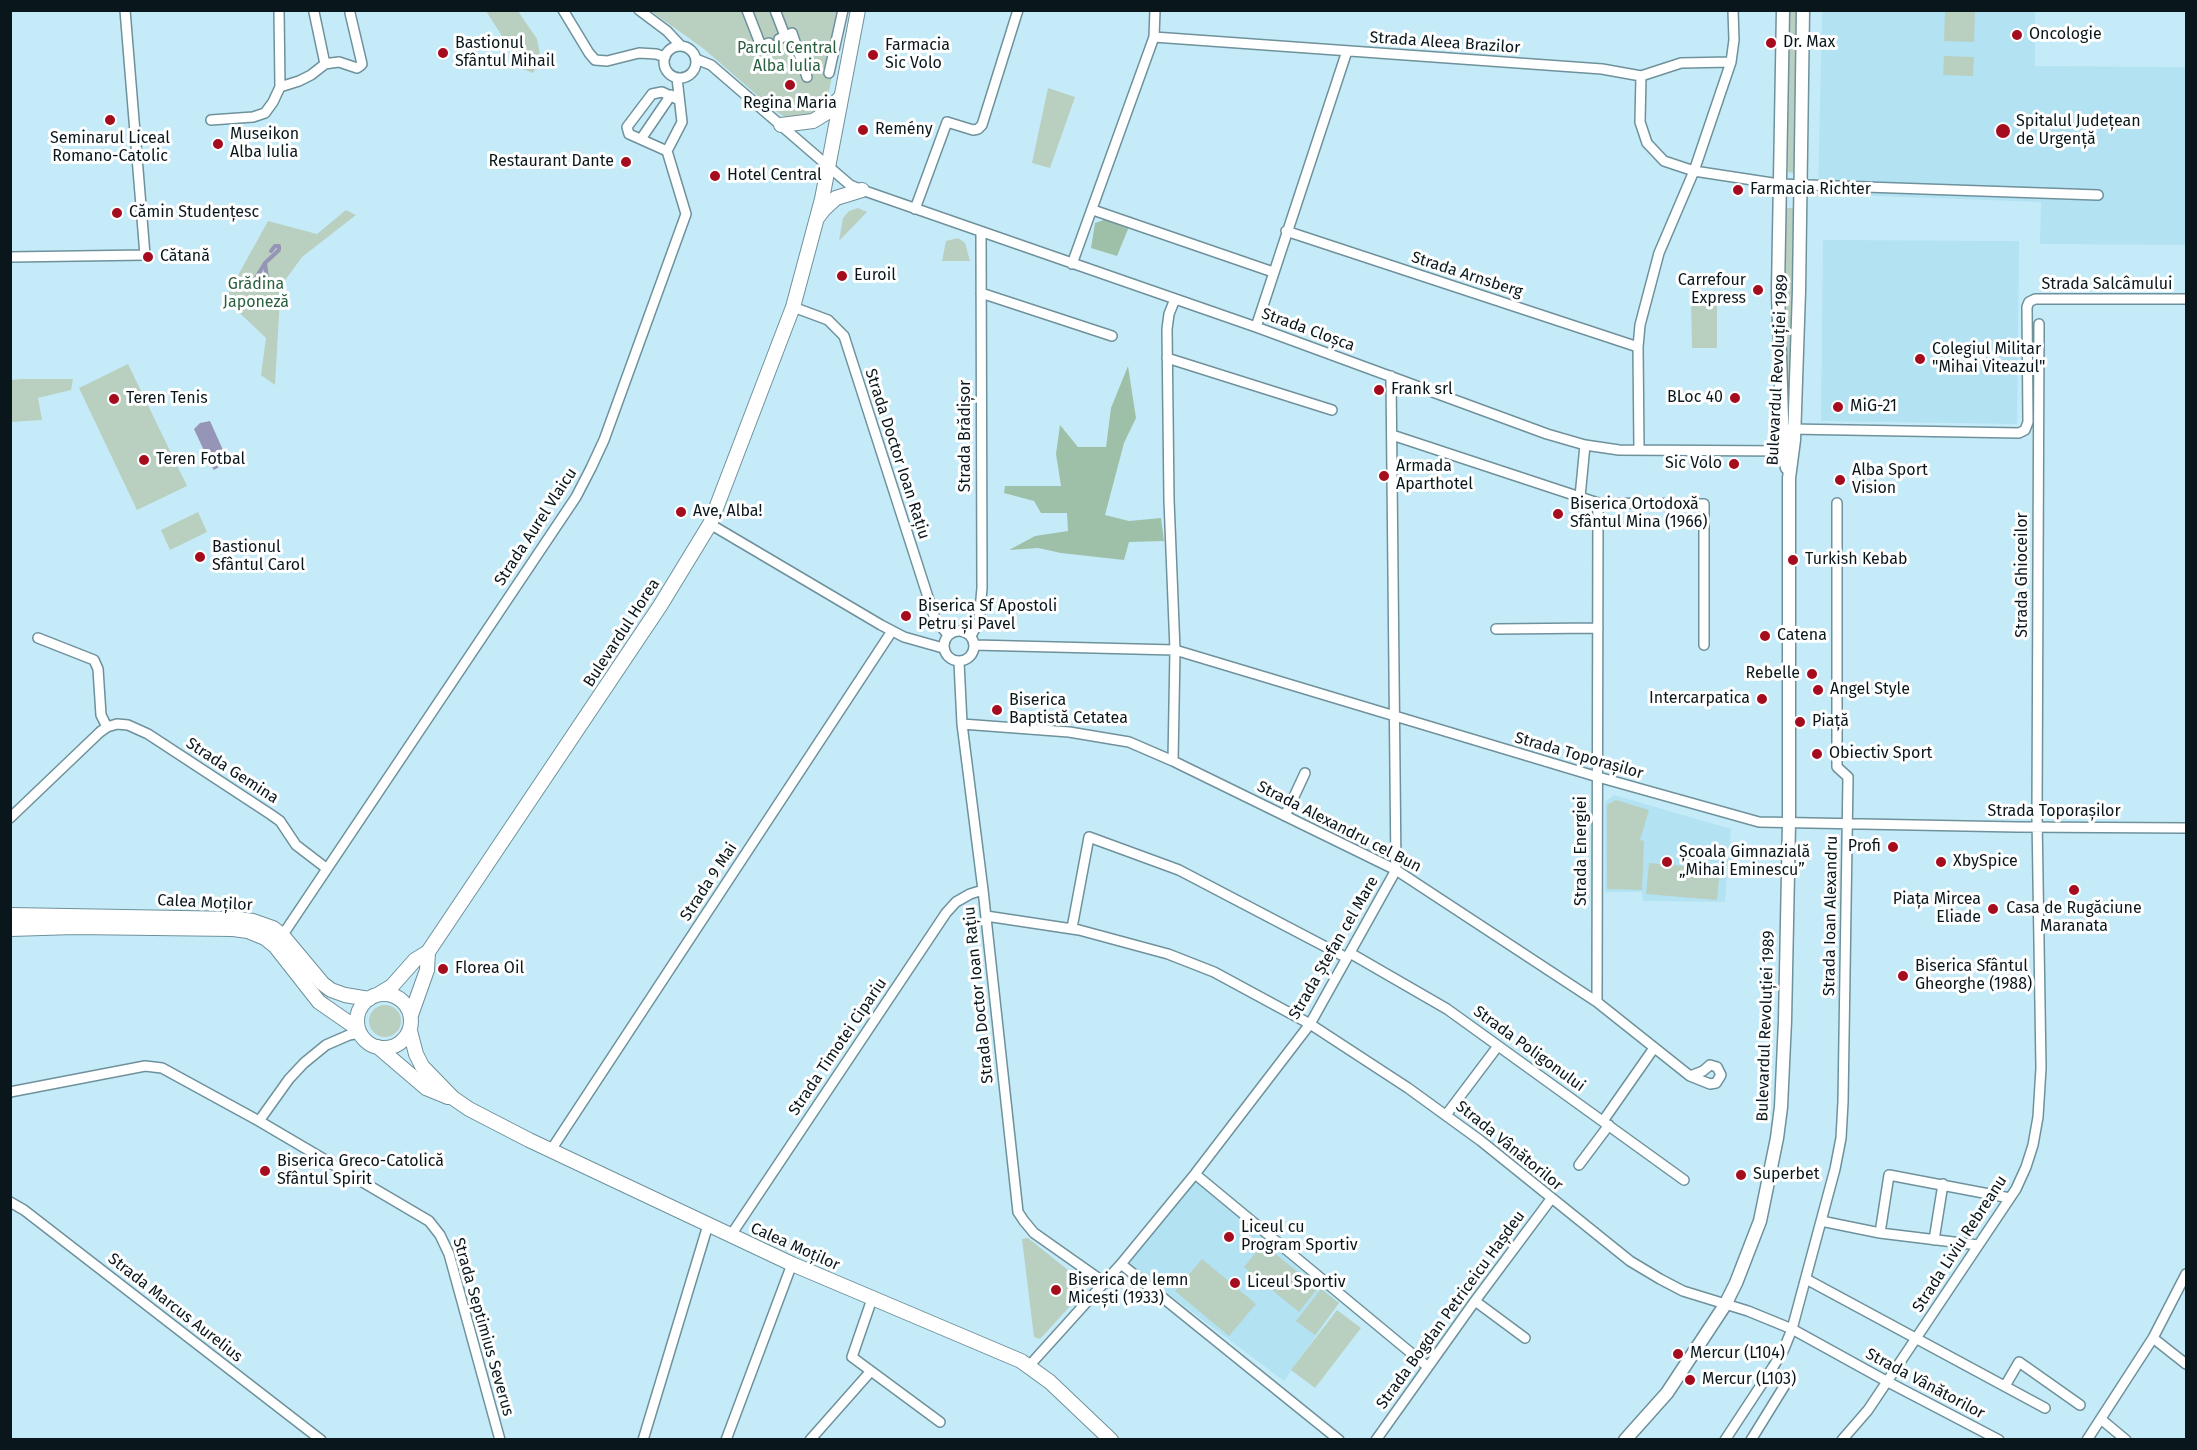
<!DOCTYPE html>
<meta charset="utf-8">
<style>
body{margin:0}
#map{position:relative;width:2197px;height:1450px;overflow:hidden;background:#c6ebf8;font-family:"Fira Sans",sans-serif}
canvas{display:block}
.frame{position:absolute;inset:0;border:12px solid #09171c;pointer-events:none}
</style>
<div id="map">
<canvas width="2197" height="1450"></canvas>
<div class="frame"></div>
</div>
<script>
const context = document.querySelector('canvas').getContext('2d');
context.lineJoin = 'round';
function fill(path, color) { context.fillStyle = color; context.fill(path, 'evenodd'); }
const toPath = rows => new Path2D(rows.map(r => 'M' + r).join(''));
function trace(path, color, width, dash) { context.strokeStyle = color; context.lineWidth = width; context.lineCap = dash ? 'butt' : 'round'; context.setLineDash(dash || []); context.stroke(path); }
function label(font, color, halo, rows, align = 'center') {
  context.font = font + ' "Fira Sans",sans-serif'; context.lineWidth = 6; context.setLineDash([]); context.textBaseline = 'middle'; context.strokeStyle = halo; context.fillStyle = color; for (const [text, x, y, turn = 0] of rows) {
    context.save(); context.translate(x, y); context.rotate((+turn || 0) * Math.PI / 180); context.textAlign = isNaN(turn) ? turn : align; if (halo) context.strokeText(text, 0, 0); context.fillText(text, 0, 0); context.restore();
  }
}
const built = toPath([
 [1822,11,2035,11,2035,66,2186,67,2186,245,2040,244,2041,202,1818,194],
 [1823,240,2019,241,2017,424,1821,421],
 [1614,795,1731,829,1725,902,1643,901,1642,892,1605,892,1605,802],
 [1196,1179,1339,1303,1284,1381,1127,1263]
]);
const green = toPath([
 [486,11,518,11,537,39,540,54,538,65,533,73,523,69],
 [651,11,845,11,829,91,823,106,812,115,788,119,774,110,704,49],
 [1789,11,1796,11,1794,173,1788,172],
 [1945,11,1975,11,1974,42,1944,41],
 [1944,56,1974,57,1973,76,1943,75],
 [1048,88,1075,97,1050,168,1032,163],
 [858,208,867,212,839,241,843,218,849,211],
 [1786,208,1793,208,1792,404,1785,404],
 [346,210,356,215,302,257,286,279,280,298,275,385,261,375,266,338,225,299,268,221,317,234],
 [958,238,965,243,970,261,942,261,946,241],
 [1691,301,1717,301,1717,348,1692,348],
 [128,364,187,486,137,510,79,388],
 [21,379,73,379,71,390,38,398,42,420,11,422,11,380],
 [198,512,207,532,170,550,161,530],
 [1616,800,1649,810,1640,840,1644,841,1642,890,1607,889,1607,805],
 [1649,863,1720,869,1717,900,1646,894],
 '369 1021a16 16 0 1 1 32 0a16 16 0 1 1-32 0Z',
 [1028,1238,1083,1282,1084,1291,1040,1339,1034,1337,1022,1239],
 [1263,1244,1318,1288,1299,1312,1244,1267],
 [1202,1259,1256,1304,1229,1336,1175,1291],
 [1321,1289,1339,1303,1315,1335,1296,1321],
 [1337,1310,1361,1328,1315,1388,1291,1370]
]);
const forest = toPath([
 [1118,215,1133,217,1117,256,1091,248,1095,223],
 [1128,366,1136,418,1124,443,1105,515,1129,521,1161,518,1164,541,1129,542,1124,560,1061,553,1038,548,1009,550,1035,536,1068,531,1067,513,1041,513,1034,501,1004,493,1005,486,1061,486,1056,454,1060,425,1078,447,1106,447,1111,408]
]);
const water = toPath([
 [210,421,223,450,220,452,222,454,219,457,225,454,229,461,214,470,209,462,216,460,215,458,212,459,210,456,207,457,194,429,200,423]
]);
const stream = toPath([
 [265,263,256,278,257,286,261,288,266,285,267,279,265,263,279,250,279,246,275,246,271,251]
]);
const street = toPath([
 [563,10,589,53,595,60,607,61,639,53,656,54,665,57],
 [639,10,667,31,681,46],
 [747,10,761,46,769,43],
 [775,10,785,36],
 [314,12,325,64],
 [1154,37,1602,69,1641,76,1681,63,1731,62],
 [779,39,792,33,807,77],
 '664 62a16 16 0 1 1 32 0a16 16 0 1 1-32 0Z',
 [696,59,711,65,850,185,862,190,1256,327,1547,434,1585,445,1619,450,1788,451],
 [829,73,843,10],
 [1641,76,1640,122,1647,143,1664,161,1694,171,1779,184,2098,195],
 [280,87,299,81,311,75,325,64,331,63,339,62,357,68,360,66,362,64,350,13],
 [211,120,253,117,265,113,273,102,280,87,279,10],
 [641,139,671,95],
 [667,151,629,134,627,127,652,94,662,92,679,100],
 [915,209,947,122,973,130,978,129,982,125,1018,10],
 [1093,210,1273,272],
 [1286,231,1638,347],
 [10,257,145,255,125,10],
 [1072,264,1154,37,1155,10],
 [981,293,1112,336],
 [793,307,828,320,844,336,935,619,948,635],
 [1256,327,1347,51],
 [1167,358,1332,410],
 [1790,429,2019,433,2025,430,2028,422,2027,307,2029,302,2035,299,2186,299],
 [1392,435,1598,503,1704,504,1704,645],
 [1639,450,1638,347,1640,325,1659,253,1694,171,1731,62,1734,40,1733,10],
 [1580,497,1585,445],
 [710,524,881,625,904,637,943,648],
 [1496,629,1598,628],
 '944 646a15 15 0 1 1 30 0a15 15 0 1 1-30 0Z',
 [971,636,979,621,982,588,981,233],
 [38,638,94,660,98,669,101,715,107,727],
 [974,645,1175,650,1598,777,1759,822,2017,827,2186,828],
 [959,662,962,724,983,890,1018,1212,1024,1221,1034,1233,1105,1283],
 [962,724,1069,732,1129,742,1173,761,1396,870,1597,1002,1690,1076,1710,1084,1716,1083,1721,1075,1717,1067,1710,1065,1703,1071,1690,1076],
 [1173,761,1175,650,1169,500,1167,329,1169,314,1175,299],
 [1285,816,1305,773],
 [10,818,100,732,107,727,117,724,128,725,148,734,270,814,280,821,296,845,326,868],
 [986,916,1079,930,1168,954,1214,972,1310,1024,1408,1088,1481,1141,1630,1261,1660,1279,1683,1291,1748,1311,1792,1329,1888,1382,1999,1440],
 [1072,928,1089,837,1179,870,1347,958],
 [280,939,576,497,591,468,604,440,686,214,667,151,682,122,677,78],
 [1350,953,1447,1009,1684,1180],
 [1597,1002,1598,503],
 [10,1092,145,1066,162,1068,259,1121,429,1221,440,1235,449,1254,500,1440],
 [1446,1115,1498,1046],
 [259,1121,289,1079,304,1063,326,1045,349,1035,360,1033],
 [1603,1121,1654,1048],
 [551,1150,892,631],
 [1579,1165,1609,1125],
 [1195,1174,1428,1367],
 [10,1202,24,1210,321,1440],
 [1821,1221,1880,1233,1978,1245],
 [1880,1233,1889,1175,2010,1198],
 [731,1235,946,913,956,902,970,894,983,890],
 [1934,1240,1943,1184],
 [1121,1264,1339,1440],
 [1806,1279,2045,1408],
 [872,1299,852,1357,940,1422],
 [1475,1301,1525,1338],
 [2153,1338,2186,1364],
 [1029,1366,1121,1264,1195,1174,1310,1024,1396,870,1391,376],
 [2005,1386,2019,1362,2080,1405],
 [2102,1420,2126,1440],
 [643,1440,708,1225],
 [726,1440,792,1264],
 [810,1440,871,1371],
 [1376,1440,1475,1301,1551,1199],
 [1725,1440,1773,1367,1784,1349,1792,1329,1835,1169,1841,1138,1843,1102,1848,777,1837,767,1837,503],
 [1751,1440,1785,1385],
 [1842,1440,1868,1410,2016,1189,2026,1167,2033,1145,2038,1117,2041,1068,2037,817,2039,324],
 [2087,1440,2153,1338,2186,1274]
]);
const secondary = toPath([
 [1783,10,1778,291,1783,451,1787,468],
 [1625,1440,1667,1393,1725,1305,1736,1283,1760,1221,1777,1138,1781,1107,1785,1021,1789,823,1789,478,1794,440,1799,291,1803,10]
]);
const primary = toPath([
 [781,125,813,121,826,113,840,98],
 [818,217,824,209,836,198,862,190],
 [10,915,238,919,253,921,273,928,282,935,323,984,331,990,345,995,369,999],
 [10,929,75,927,233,929,248,931,265,938,275,946,319,1002,358,1029],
 '357 1021a27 27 0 1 1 54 0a27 27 0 1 1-54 0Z',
 [377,995,392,986,415,960,428,952,660,606,710,524,793,307,822,199,858,10],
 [411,1015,427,970,428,952],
 [410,1031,416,1054,422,1066,453,1098,469,1109,529,1140,792,1264,1021,1361,1050,1382,1111,1440],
 [378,1047,426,1088,448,1097]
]);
const markers = [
 [2017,35,6,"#a50c1e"],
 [1771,43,6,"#a50c1e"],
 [443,53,6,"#a50c1e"],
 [873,55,6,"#a50c1e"],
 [790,85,6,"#a50c1e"],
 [110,120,6,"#a50c1e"],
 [863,130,6,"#a50c1e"],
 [2003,131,8,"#a50c1e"],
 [218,144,6,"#a50c1e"],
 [626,162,6,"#a50c1e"],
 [715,176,6,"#a50c1e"],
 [1738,190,6,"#a50c1e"],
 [117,213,6,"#a50c1e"],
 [148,257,6,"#a50c1e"],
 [842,276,6,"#a50c1e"],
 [1758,290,6,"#a50c1e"],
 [1920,359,6,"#a50c1e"],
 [1379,390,6,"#a50c1e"],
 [1735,398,6,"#a50c1e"],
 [114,399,6,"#a50c1e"],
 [1838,407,6,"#a50c1e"],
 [144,460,6,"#a50c1e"],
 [1734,464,6,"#a50c1e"],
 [1384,476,6,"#a50c1e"],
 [1840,480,6,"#a50c1e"],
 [681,512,6,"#a50c1e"],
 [1558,514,6,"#a50c1e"],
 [200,557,6,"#a50c1e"],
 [1793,560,6,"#a50c1e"],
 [906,616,6,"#a50c1e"],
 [1765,636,6,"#a50c1e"],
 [1812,674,6,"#a50c1e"],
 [1818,690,6,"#a50c1e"],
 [1762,699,6,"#a50c1e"],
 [997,710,6,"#a50c1e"],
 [1800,722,6,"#a50c1e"],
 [1817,754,6,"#a50c1e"],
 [1893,847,6,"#a50c1e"],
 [1667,862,6,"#a50c1e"],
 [1941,862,6,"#a50c1e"],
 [2074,890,6,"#a50c1e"],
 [1993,909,6,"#a50c1e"],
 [443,969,6,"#a50c1e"],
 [1903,976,6,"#a50c1e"],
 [265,1171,6,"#a50c1e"],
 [1741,1175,6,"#a50c1e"],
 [1229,1237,6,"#a50c1e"],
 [1235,1283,6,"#a50c1e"],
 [1056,1290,6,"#a50c1e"],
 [1678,1354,6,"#a50c1e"],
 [1690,1380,6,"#a50c1e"]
];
const poiNames = [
 ["Oncologie",2029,35],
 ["Dr. Max",1783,43],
 ["Bastionul",455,44],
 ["Sfântul Mihail",455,62],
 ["Farmacia",885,46],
 ["Sic Volo",885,64],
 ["Regina Maria",790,104,"center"],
 ["Spitalul Județean",2016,122],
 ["de Urgență",2016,140],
 ["Remény",875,130],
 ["Museikon",230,135],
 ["Alba Iulia",230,153],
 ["Seminarul Liceal",110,139,"center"],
 ["Romano-Catolic",110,157,"center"],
 ["Restaurant Dante",614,162,"right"],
 ["Hotel Central",727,176],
 ["Farmacia Richter",1750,190],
 ["Cămin Studențesc",129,213],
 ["Cătană",160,257],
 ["Euroil",854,276],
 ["Carrefour",1746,281,"right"],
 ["Express",1746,299,"right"],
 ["Colegiul Militar",1932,350],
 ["\"Mihai Viteazul\"",1932,368],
 ["Frank srl",1391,390],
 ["BLoc 40",1723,398,"right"],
 ["Teren Tenis",126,399],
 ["MiG-21",1850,407],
 ["Teren Fotbal",156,460],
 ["Sic Volo",1722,464,"right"],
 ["Armada",1396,467],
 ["Aparthotel",1396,485],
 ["Alba Sport",1852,471],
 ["Vision",1852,489],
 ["Biserica Ortodoxă",1570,505],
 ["Sfântul Mina (1966)",1570,523],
 ["Ave, Alba!",693,512],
 ["Bastionul",212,548],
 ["Sfântul Carol",212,566],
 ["Turkish Kebab",1805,560],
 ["Biserica Sf Apostoli",918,607],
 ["Petru și Pavel",918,625],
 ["Catena",1777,636],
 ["Rebelle",1800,674,"right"],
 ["Angel Style",1830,690],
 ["Intercarpatica",1750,699,"right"],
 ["Biserica",1009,701],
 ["Baptistă Cetatea",1009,719],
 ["Piață",1812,722],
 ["Obiectiv Sport",1829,754],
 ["Profi",1881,847,"right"],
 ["Școala Gimnazială",1679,853],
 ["„Mihai Eminescu”",1679,871],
 ["XbySpice",1953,862],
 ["Piața Mircea",1981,900,"right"],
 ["Eliade",1981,918,"right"],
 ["Casa de Rugăciune",2074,909,"center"],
 ["Maranata",2074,927,"center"],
 ["Biserica Sfântul",1915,967],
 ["Gheorghe (1988)",1915,985],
 ["Florea Oil",455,969],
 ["Biserica Greco-Catolică",277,1162],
 ["Sfântul Spirit",277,1180],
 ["Superbet",1753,1175],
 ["Liceul cu",1241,1228],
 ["Program Sportiv",1241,1246],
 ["Biserica de lemn",1068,1281],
 ["Micești (1933)",1068,1299],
 ["Liceul Sportiv",1247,1283],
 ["Mercur (L104)",1690,1354],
 ["Mercur (L103)",1702,1380]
];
const streetNames = [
 ["Strada Aleea Brazilor",1445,43,4],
 ["Strada Arnsberg",1467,275,18],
 ["Strada Salcâmului",2107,285],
 ["Strada Cloșca",1308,330,20],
 ["Bulevardul Revoluției 1989",1778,370,-87],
 ["Strada Brădișor",966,436,-90],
 ["Strada Doctor Ioan Rațiu",897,454,72],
 ["Strada Aurel Vlaicu",536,527,-57],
 ["Strada Ghioceilor",2023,575,-90],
 ["Bulevardul Horea",622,633,-57],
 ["Strada Toporașilor",1579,756,16],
 ["Strada Gemina",232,771,33],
 ["Strada Toporașilor",2054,812],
 ["Strada Alexandru cel Bun",1339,827,27],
 ["Strada Energiei",1582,851,-90],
 ["Strada 9 Mai",709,882,-57],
 ["Calea Moților",205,903,3],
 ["Strada Ioan Alexandru",1831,916,-89],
 ["Strada Ștefan cel Mare",1334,948,-60],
 ["Strada Doctor Ioan Rațiu",979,995,-96],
 ["Bulevardul Revoluției 1989",1766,1026,-88],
 ["Strada Timotei Cipariu",838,1047,-56],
 ["Strada Poligonului",1529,1049,36],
 ["Strada Vânătorilor",1509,1146,39],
 ["Strada Liviu Rebreanu",1960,1244,-57],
 ["Calea Moților",795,1247,24],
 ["Strada Marcus Aurelius",175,1308,38],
 ["Strada Bogdan Petriceicu Hașdeu",1451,1310,-54],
 ["Strada Septimius Severus",483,1327,74],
 ["Strada Vânătorilor",1925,1384,28]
];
const parkNames = [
 ["Parcul Central",787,49],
 ["Alba Iulia",787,67],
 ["Grădina",256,285],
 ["Japoneză",256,303]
];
fill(built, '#b3e2f2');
fill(green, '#b9cfc0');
fill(forest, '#9ec0a8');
fill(water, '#9695b7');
trace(stream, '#9695b7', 4);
trace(street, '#6e919c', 12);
trace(secondary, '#6e919c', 15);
trace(primary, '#6e919c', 16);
trace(street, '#fff', 9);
trace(secondary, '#fff', 12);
trace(primary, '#fff', 14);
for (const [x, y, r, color] of markers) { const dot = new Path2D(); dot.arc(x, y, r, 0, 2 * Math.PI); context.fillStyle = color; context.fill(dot); trace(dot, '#fff', 2); }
label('16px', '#09171c', '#fff', poiNames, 'left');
label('16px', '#09171c', '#fff', streetNames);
label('16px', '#295f3f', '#fff', parkNames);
</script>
